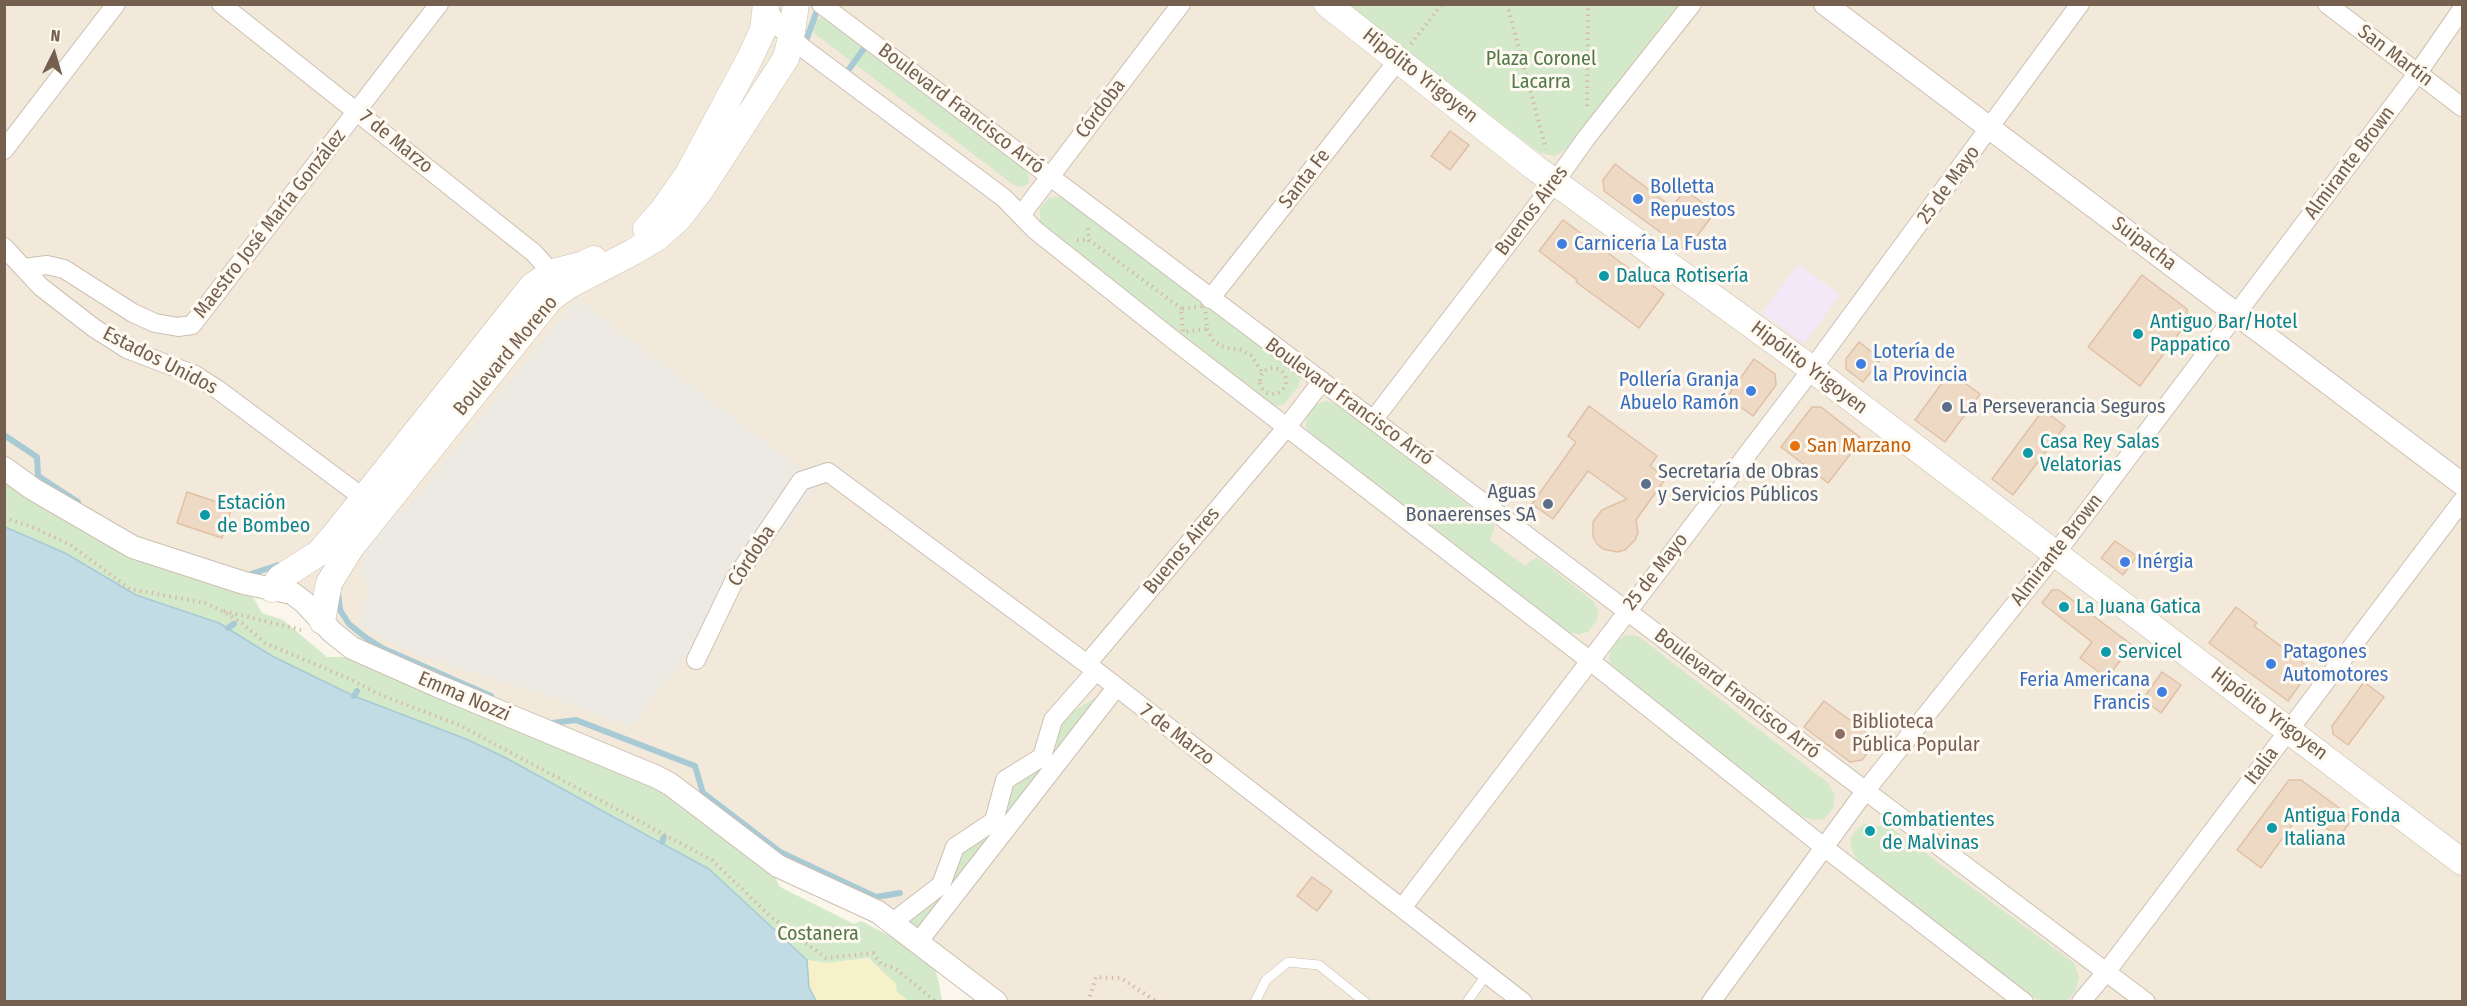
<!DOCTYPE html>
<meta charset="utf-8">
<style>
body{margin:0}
#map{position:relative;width:2467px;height:1006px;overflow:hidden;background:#fbf6eb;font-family:"Fira Sans Condensed",sans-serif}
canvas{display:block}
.frame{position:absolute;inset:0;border:6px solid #756050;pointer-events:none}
.north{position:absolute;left:24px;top:24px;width:60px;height:60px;-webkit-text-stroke:4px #fefaf2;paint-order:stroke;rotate:5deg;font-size:16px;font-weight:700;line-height:24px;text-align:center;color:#756050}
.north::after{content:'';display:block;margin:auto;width:21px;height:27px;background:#756050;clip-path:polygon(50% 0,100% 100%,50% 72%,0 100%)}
</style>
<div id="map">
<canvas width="2467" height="1006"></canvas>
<div class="frame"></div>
<div class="north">N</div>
</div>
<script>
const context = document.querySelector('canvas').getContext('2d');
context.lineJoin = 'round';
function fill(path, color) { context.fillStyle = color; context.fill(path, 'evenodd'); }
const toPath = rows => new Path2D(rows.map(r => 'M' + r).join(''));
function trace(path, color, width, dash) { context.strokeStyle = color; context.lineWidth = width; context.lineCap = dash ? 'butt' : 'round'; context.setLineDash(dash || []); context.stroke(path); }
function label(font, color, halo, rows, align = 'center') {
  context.font = font + ' "Fira Sans Condensed",sans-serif'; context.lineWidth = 6; context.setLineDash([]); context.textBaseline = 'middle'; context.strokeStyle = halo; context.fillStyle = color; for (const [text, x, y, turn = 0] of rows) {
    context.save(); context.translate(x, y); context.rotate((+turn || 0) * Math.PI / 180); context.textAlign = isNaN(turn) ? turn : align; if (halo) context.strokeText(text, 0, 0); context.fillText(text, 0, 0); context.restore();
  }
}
const residential = toPath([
 [5,5,2462,5,2462,1001,996,1001,919,941,352,648,304,602,133,547,5,468]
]);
const industrial = toPath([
 [577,298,820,483,631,727,545,695,427,659,360,626,368,585,360,572,369,545,383,520,406,510]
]);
const education = toPath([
 [1798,264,1840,295,1804,344,1762,313]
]);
const green = toPath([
 [1345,5,1678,5,1566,149,1554,156,1540,153],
 [820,18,827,19,1026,169,1029,177,1028,184,1022,187,1014,185,814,33,811,27,814,21],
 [1056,197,1065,197,1295,371,1300,379,1298,387,1284,404,1276,406,1268,403,1040,222,1040,208,1049,198],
 [1325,401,1337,404,1495,526,1490,540,1525,566,1537,557,1593,601,1598,610,1597,620,1588,632,1580,634,1569,633,1311,437,1306,426,1307,415,1315,405],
 [4,480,249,590,262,613,283,620,327,657,352,657,656,786,774,875,780,887,854,924,861,921,892,937,933,963,938,979,942,1001,908,1001,897,992,869,958,826,963,807,960,709,869,662,842,504,757,466,739,354,696,272,656,219,623,136,595,65,553,5,527],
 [1627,635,1638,636,1828,783,1835,796,1833,808,1824,819,1813,820,1801,816,1614,669,1609,660,1610,652,1618,640],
 [1097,697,1055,752,1061,724,1070,713],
 [1044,765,1002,820,1012,786],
 [1864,824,1890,827,2074,963,2079,977,2075,992,2067,1001,2044,1001,2036,999,1862,864,1856,858,1850,845,1851,838,1858,828],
 [994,830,920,925,915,928,907,920,961,851]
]);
const sand = toPath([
 [869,958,896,984,897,992,908,1001,816,1001,809,987,807,960,826,963]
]);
const water = toPath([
 [5,527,65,553,136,595,219,623,272,656,354,696,466,739,504,757,709,869,807,960,809,987,816,1001,5,1001,5,527]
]);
const stream = toPath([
 [804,46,819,5],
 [844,76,868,43],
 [4,435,37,457,38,476,78,502],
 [248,575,278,565],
 [338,593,340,610,349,624,365,637,382,648,491,696],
 [228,628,234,624],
 [354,696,357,691],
 [552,723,576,720,695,766,703,793,780,852,876,897,900,893],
 [662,842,664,837]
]);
const building = toPath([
 [1450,131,1469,145,1450,170,1431,156,1450,131],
 [1615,164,1672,207,1685,190,1715,212,1686,251,1604,191,1603,180,1615,164],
 [1563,220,1664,294,1639,328,1576,282,1577,280,1539,251,1563,220],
 [2142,275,2187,309,2188,321,2140,386,2088,347,2142,275],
 [1859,342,1881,359,1863,382,1846,369,1846,359,1859,342],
 [1754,359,1775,374,1776,385,1753,416,1727,397,1754,359],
 [1950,372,1980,394,1945,442,1915,420,1950,372],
 [1589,406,1657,456,1650,466,1666,478,1636,520,1638,533,1635,540,1625,550,1617,552,1603,549,1597,544,1593,537,1593,522,1602,510,1627,499,1588,471,1553,519,1532,504,1576,442,1568,436,1589,406],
 [1812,407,1821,407,1862,439,1828,483,1781,447,1812,407],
 [2043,410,2065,426,2013,495,1992,479,2043,410],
 [187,492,232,507,222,538,177,523,187,492],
 [2115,541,2137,556,2123,575,2101,558,2115,541],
 [2052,590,2059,590,2132,645,2107,678,2080,658,2092,642,2042,603,2052,590],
 [2236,607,2257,623,2254,626,2311,669,2288,701,2209,643,2236,607],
 [2162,672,2181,685,2161,713,2143,699,2162,672],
 [2364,682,2384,697,2348,745,2333,734,2332,726,2364,682],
 [1824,701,1877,740,1862,760,1850,762,1804,727,1824,701],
 [2289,780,2301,780,2353,818,2339,837,2302,811,2261,868,2237,850,2289,780],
 [1312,877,1332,891,1317,911,1297,896,1312,877]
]);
const path = toPath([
 [1507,4,1546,149],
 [1411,44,1442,4],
 [1587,106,1588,4],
 [1088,228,1089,240,1182,309],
 [1077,240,1089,240],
 [1205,306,1207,329,1183,332,1181,309,1205,306],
 [1207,329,1214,342,1226,348,1241,350,1252,356,1263,374],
 '1260 381a13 13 0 1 1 26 0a13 13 0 1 1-26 0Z',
 [4,518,30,526,69,544,130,589,205,603,221,610,242,623,265,643,350,679,376,693,459,725,712,860,771,917,826,958,873,953,881,964,895,968,936,1002],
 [224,611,301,630],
 [1088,1002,1096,977,1121,978,1157,1002]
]);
const service = toPath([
 [1255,1002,1266,980,1288,962,1319,965,1365,1002],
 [1467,1002,1487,974]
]);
const minor = toPath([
 [221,4,534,253,560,282],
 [821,4,2146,1002],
 [2327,4,2462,107],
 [766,6,780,28,803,48,1004,198,1035,230,1176,342,1589,660,1825,848,2024,1002],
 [4,150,116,4],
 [1021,215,1181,4],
 [4,247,41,287,94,328,127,349,195,375,217,389,373,505],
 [24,268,47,265,64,269,133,313,155,323,178,327,192,325,439,4],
 [1210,299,1399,59],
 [1374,419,1555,182,1587,137,1692,4],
 [696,660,735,579,801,481,828,472,1087,664,1523,1002],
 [1087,664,1286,428,1322,381],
 [1402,908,1812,369,2080,4],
 [893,922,941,885,955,847,994,821,1005,780,1042,757,1053,720,1096,671],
 [919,941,1115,689],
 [1711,1002,1866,790,2056,553,2417,74,2462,9],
 [2081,1002,2107,971,2462,501]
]);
const tertiary = toPath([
 [1825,4,2462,484],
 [4,468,33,489,133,547,244,583,292,593,304,602,332,632,352,648,438,686,657,777,670,784,778,866,878,912,996,1002]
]);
const secondary = toPath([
 [1327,4,1534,167,1812,369,2462,862],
 [646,229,662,211,688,174,749,60,763,30,766,4],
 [272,589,280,578,319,553,332,538,532,286,553,272,584,264,594,259],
 [322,621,329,583,352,546,550,299,568,286,633,252,658,237,679,218,702,188,786,58,791,38,796,4]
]);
const markers = [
 [1638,199,6,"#3f7fe0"],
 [1562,244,6,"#3f7fe0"],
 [1604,276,6,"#0f9aa8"],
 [2138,334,6,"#0f9aa8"],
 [1861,364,6,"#3f7fe0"],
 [1751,391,6,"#3f7fe0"],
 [1947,407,6,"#5c6f8a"],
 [1795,446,6,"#e8710a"],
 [2028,453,6,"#0f9aa8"],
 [1646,484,6,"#5c6f8a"],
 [1548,504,6,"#5c6f8a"],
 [205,515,6,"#0f9aa8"],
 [2125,562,6,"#3f7fe0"],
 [2064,607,6,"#0f9aa8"],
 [2106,652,6,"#0f9aa8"],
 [2271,664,6,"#3f7fe0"],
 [2162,692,6,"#3f7fe0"],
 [1840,734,6,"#8d6e63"],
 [2272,828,6,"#0f9aa8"],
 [1870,831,6,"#0f9aa8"]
];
const streetNames = [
 ["San Martín",2395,56,37],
 ["Hipólito Yrigoyen",1420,76,38],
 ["Boulevard Francisco Arró",961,109,37],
 ["Córdoba",1101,109,-53],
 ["7 de Marzo",396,142,39],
 ["Almirante Brown",2350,163,-53],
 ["Santa Fe",1305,179,-52],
 ["25 de Mayo",1949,185,-54],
 ["Buenos Aires",1532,211,-53],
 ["Maestro José María González",270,224,-52],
 ["Suipacha",2144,244,37],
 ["Boulevard Moreno",506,356,-50],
 ["Estados Unidos",160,361,27],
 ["Hipólito Yrigoyen",1809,368,37],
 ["Boulevard Francisco Arró",1349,402,36],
 ["Almirante Brown",2057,550,-52],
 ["Buenos Aires",1182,551,-50],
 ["Córdoba",752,556,-57],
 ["25 de Mayo",1656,572,-52],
 ["Boulevard Francisco Arró",1737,694,37],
 ["Emma Nozzi",464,697,23],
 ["Hipólito Yrigoyen",2269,714,37],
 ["7 de Marzo",1177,735,37],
 ["Italia",2262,766,-53]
];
const parkNames = [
 ["Plaza Coronel",1541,59],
 ["Lacarra",1541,82],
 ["Costanera",818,934]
];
const shopNames = [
 ["Bolletta",1650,187],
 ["Repuestos",1650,210],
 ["Carnicería La Fusta",1574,244],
 ["Lotería de",1873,352],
 ["la Provincia",1873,375],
 ["Pollería Granja",1739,380,"right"],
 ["Abuelo Ramón",1739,403,"right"],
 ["Inérgia",2137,562],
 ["Patagones",2283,652],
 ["Automotores",2283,675],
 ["Feria Americana",2150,680,"right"],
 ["Francis",2150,703,"right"]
];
const cultureNames = [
 ["Daluca Rotisería",1616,276],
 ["Antiguo Bar/Hotel",2150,322],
 ["Pappatico",2150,345],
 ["Casa Rey Salas",2040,442],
 ["Velatorias",2040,465],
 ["Estación",217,503],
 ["de Bombeo",217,526],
 ["La Juana Gatica",2076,607],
 ["Servicel",2118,652],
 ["Antigua Fonda",2284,816],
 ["Italiana",2284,839],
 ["Combatientes",1882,820],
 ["de Malvinas",1882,843]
];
const serviceNames = [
 ["La Perseverancia Seguros",1959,407],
 ["Secretaría de Obras",1658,472],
 ["y Servicios Públicos",1658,495],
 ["Aguas",1536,492,"right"],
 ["Bonaerenses SA",1536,515,"right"]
];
const foodNames = [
 ["San Marzano",1807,446]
];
const educationNames = [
 ["Biblioteca",1852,722],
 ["Pública Popular",1852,745]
];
fill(residential, '#f2e9da');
fill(industrial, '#ede9e3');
fill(education, '#f3e8f8');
fill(green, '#d4e8ca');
fill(sand, '#f7f1c9');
fill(water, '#c1dce4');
trace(water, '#a8cad5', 1.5);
trace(stream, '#a8cad5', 6);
fill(building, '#eed9c5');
trace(building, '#e0c1a7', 1.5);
trace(service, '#cdbfb2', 10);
trace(minor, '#cdbfb2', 20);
trace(tertiary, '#cdbfb2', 24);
trace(secondary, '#cfc0af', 27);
trace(path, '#d4bca8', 4, [1.5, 4.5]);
trace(service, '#fff', 9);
trace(minor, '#fff', 18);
trace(tertiary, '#fff', 22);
trace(secondary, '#fff', 26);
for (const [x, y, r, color] of markers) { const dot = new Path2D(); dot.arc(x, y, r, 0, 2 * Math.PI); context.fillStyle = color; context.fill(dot); trace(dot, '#fefaf2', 2); }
label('20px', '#756050', '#fefaf2', streetNames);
label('20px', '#537949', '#fefaf2', parkNames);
label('20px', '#366cbe', '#fefaf2', shopNames, 'left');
label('20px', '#0d838f', '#fefaf2', cultureNames, 'left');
label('20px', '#4e5e75', '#fefaf2', serviceNames, 'left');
label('20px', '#c56008', '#fefaf2', foodNames, 'left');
label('20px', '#785e54', '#fefaf2', educationNames, 'left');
</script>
